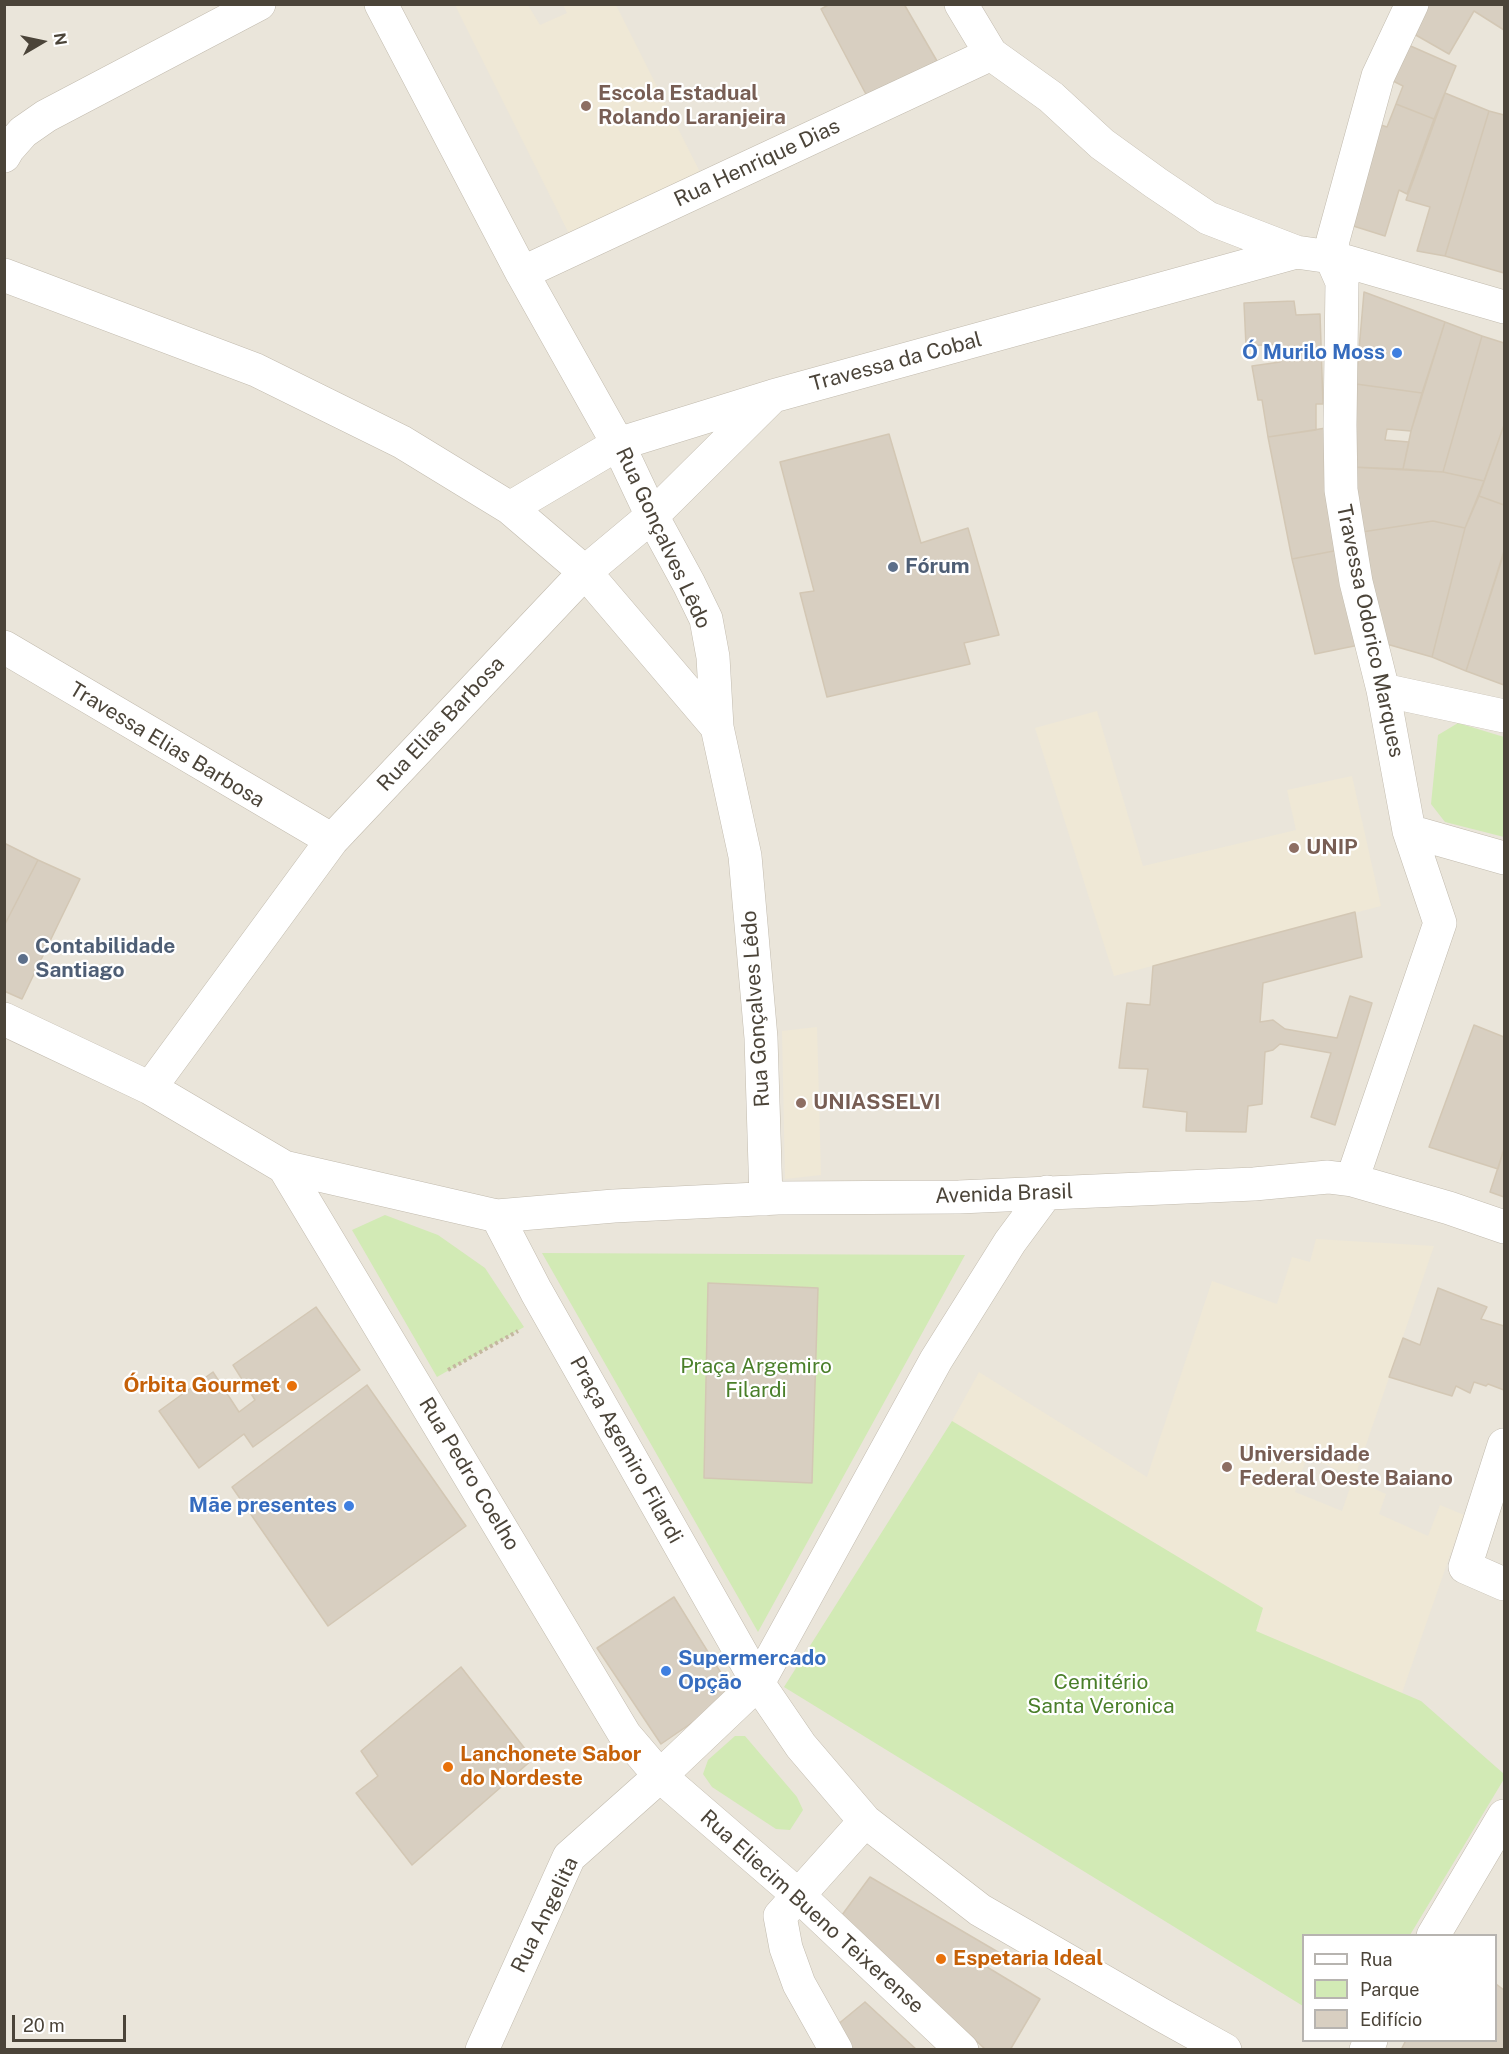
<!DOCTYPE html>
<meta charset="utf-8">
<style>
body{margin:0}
#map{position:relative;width:1509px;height:2054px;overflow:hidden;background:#f6f3ec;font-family:"Public Sans",sans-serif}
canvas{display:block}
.frame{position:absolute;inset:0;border:6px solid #4b4439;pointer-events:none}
.legend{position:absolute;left:1302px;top:1934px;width:195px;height:108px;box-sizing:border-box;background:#fff;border:2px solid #b7b4b0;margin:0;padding:8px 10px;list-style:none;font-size:18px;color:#4b4439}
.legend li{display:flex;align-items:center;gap:12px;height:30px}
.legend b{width:30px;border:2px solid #b7b4b0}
.north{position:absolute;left:12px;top:12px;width:60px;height:60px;-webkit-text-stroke:4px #fff;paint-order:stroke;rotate:81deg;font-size:16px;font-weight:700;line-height:24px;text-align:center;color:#4b4439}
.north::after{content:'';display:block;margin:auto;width:21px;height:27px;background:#4b4439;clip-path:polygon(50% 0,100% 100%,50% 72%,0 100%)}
.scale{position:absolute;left:12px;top:2015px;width:114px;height:27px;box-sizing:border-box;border:3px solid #4b4439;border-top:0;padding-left:8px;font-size:18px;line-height:21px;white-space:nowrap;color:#4b4439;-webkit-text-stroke:4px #fff;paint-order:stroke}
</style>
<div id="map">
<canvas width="1509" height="2054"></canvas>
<div class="frame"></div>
<ul class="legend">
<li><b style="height:8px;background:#fff"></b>Rua</li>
<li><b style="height:16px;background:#d2eab5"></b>Parque</li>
<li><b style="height:16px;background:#d8cfc1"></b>Edifício</li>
</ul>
<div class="north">N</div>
<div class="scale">20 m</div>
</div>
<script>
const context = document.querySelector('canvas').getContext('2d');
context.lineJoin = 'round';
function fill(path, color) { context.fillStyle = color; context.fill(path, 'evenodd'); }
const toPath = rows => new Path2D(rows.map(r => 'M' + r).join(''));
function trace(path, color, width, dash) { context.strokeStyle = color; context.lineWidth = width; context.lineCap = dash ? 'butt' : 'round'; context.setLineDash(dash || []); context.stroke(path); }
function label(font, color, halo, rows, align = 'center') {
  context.font = font + ' "Public Sans",sans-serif'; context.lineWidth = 4.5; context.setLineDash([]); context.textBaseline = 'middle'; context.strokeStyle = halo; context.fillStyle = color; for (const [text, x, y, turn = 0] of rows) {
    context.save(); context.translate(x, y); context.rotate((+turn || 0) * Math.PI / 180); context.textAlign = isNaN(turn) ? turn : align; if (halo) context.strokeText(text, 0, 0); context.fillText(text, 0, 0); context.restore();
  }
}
const residential = toPath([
 [5,5,1504,5,1504,2049,5,2050],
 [1304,1936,1496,1936,1496,2040,1304,2040]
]);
const education = toPath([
 [455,5,528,5,540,25,567,13,563,5,616,5,707,186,576,248],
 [1097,711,1143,866,1296,830,1287,790,1352,776,1381,906,1114,976,1035,728],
 [817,1027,821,1175,785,1179,782,1031],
 [1316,1239,1434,1246,1355,1477,1307,1457,1295,1492,1342,1511,1353,1479,1386,1494,1379,1514,1428,1536,1440,1505,1464,1515,1402,1693,1255,1631,1262,1608,952,1421,979,1372,1147,1477,1212,1281,1277,1304,1292,1257,1310,1262]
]);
const green = toPath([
 [1458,723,1504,737,1504,837,1445,822,1431,804,1438,735],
 [385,1215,438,1235,485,1268,524,1327,437,1377,352,1230],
 [542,1253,965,1255,758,1632],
 [952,1421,1263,1608,1256,1631,1421,1701,1504,1774,1504,1779,1410,1935,1304,1936,1303,2006,784,1687],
 [735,1736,745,1736,797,1797,803,1810,790,1830,776,1829,712,1787,703,1774,708,1760]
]);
const building = toPath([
 [830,4,904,4,937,61,869,100,821,9,830,4],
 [1428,4,1504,4,1504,30,1474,11,1449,54,1414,34,1428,4],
 [1406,44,1456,66,1434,119,1396,104,1403,86,1391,80,1406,44],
 [1445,93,1489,111,1445,256,1417,251,1430,207,1406,200,1445,93],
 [1396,104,1434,119,1407,194,1399,190,1385,236,1347,224,1378,124,1387,127,1396,104],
 [1489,111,1504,115,1504,273,1445,256,1489,111],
 [1364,292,1445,322,1422,393,1356,384,1364,292],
 [1294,301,1296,315,1320,314,1323,404,1316,404,1316,430,1268,437,1262,400,1258,400,1252,366,1280,362,1279,344,1246,346,1244,303,1294,301],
 [1445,322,1482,336,1443,472,1403,469,1411,431,1445,322],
 [1482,336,1504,343,1504,425,1484,481,1443,472,1482,336],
 [1356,384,1422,393,1411,431,1387,429,1385,440,1409,442,1403,469,1351,467,1356,384],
 [1504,425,1504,505,1479,496,1504,425],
 [1326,428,1339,550,1292,559,1268,437,1326,428],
 [889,434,921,543,968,528,999,635,964,643,970,664,827,697,800,593,814,591,780,462,889,434],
 [1351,467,1443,472,1484,481,1465,528,1433,521,1362,532,1351,467],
 [1479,496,1504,505,1504,551,1466,671,1432,657,1465,528,1479,496],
 [1433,521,1465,528,1432,657,1383,643,1362,532,1433,521],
 [1339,550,1359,645,1315,654,1292,559,1339,550],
 [1504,553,1504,685,1466,671,1504,553],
 [4,843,38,860,4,926,4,843],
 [38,860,80,879,22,999,4,991,4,926,38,860],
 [1355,912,1362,957,1263,983,1260,1022,1273,1020,1285,1029,1337,1038,1350,996,1372,1003,1335,1125,1311,1117,1331,1053,1280,1044,1273,1050,1265,1052,1262,1104,1248,1106,1246,1132,1186,1131,1187,1112,1143,1107,1148,1069,1119,1068,1127,1003,1150,1005,1153,966,1355,912],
 [1474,1025,1504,1037,1504,1149,1498,1169,1429,1147,1474,1025],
 [1504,1149,1504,1197,1490,1192,1504,1149],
 [708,1283,818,1288,812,1483,704,1478,708,1283],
 [1438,1288,1487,1307,1481,1319,1504,1326,1504,1390,1488,1384,1486,1386,1474,1382,1470,1393,1456,1386,1452,1396,1389,1377,1403,1338,1420,1345,1438,1288],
 [316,1307,360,1370,253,1447,244,1434,199,1468,159,1411,213,1372,239,1412,255,1400,233,1365,316,1307],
 [367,1385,466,1526,328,1626,232,1487,367,1385],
 [674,1597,734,1694,661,1744,597,1648,674,1597],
 [461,1667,533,1759,412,1865,356,1793,378,1776,361,1751,461,1667],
 [870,1877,998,1952,987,1967,1040,1999,1010,2050,986,2050,842,1915,870,1877],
 [1496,1984,1504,1990,1504,2050,1401,2050,1406,2040,1496,2040,1496,1984],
 [865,2002,917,2050,853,2050,837,2025,865,2002]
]);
const path = toPath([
 [448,1370,518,1331]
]);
const minor = toPath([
 [381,4,522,273,618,444,652,516,689,584,706,619,713,657,717,727,745,856,761,1038,766,1199],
 [961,4,991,54,1051,97,1102,144,1156,183,1208,218,1296,252,1331,257,1504,307],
 [4,156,8,149,23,132,46,116,259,4],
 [522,273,991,54],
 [4,275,256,370,402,442,510,508,585,572,717,727],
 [510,508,618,444,773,396,1296,252],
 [4,647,332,840],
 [1383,690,1504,716],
 [1409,831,1504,858],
 [4,1019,150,1088,284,1167,497,1216,614,1206,778,1198,959,1197,1254,1184,1328,1177,1352,1180,1449,1208,1504,1227],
 [150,1088,332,840,585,572,652,516,773,396],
 [284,1167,625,1735,660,1776,798,1895,962,2050],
 [1352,1180,1440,923,1409,831,1383,690,1356,582,1341,490,1340,425,1342,282,1331,257,1333,240,1378,76,1412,4],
 [497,1216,536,1291,758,1683,801,1746,865,1821,980,1910,1160,2014,1225,2050],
 [1504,1445,1465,1567,1504,1584],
 [1433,1936,1504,1816],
 [482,2050,569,1857,660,1776,758,1683,936,1360,1010,1242,1047,1192],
 [836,2050,799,1984,786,1948,780,1916,865,1821],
 [1366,2050,1371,2040]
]);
const markers = [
 [586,106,6,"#8d6e63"],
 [1397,353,6,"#3f7fe0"],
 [893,567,6,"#5c6f8a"],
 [1294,848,6,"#8d6e63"],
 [23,959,6,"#5c6f8a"],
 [801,1103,6,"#8d6e63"],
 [292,1386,6,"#e8710a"],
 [1227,1467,6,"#8d6e63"],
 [349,1506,6,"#3f7fe0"],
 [666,1671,6,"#3f7fe0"],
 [448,1767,6,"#e8710a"],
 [941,1959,6,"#e8710a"]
];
const educationNames = [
 ["Escola Estadual",598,94],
 ["Rolando Laranjeira",598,118],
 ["UNIP",1306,848],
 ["UNIASSELVI",813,1103],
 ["Universidade",1239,1455],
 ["Federal Oeste Baiano",1239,1479]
];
const streetNames = [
 ["Rua Henrique Dias",757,163,-25],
 ["Travessa da Cobal",896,362,-15],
 ["Rua Gonçalves Lêdo",663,538,65],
 ["Travessa Odorico Marques",1370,631,78],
 ["Rua Elias Barbosa",441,724,-47],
 ["Travessa Elias Barbosa",167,745,31],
 ["Rua Gonçalves Lêdo",756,1009,-94],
 ["Avenida Brasil",1004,1194,-2],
 ["Praça Agemiro Filardi",626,1450,61],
 ["Rua Pedro Coelho",469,1474,59],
 ["Rua Eliecim Bueno Teixerense",812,1912,42],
 ["Rua Angelita",545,1915,-64]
];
const shopNames = [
 ["Ó Murilo Moss",1385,353],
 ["Mãe presentes",337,1506],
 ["Supermercado",678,1659,"left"],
 ["Opção",678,1683,"left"]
];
const serviceNames = [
 ["Fórum",905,567],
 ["Contabilidade",35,947],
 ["Santiago",35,971]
];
const parkNames = [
 ["Praça Argemiro",756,1367],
 ["Filardi",756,1391],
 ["Cemitério",1101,1683],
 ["Santa Veronica",1101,1707]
];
const foodNames = [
 ["Órbita Gourmet",280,1386,"right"],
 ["Lanchonete Sabor",460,1755],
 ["do Nordeste",460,1779],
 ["Espetaria Ideal",953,1959]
];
fill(residential, '#eae5da');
fill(education, '#efe8d6');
fill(green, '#d2eab5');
fill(building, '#d8cfc1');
trace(building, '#d3c7b4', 1.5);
trace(minor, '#c2bbae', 34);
trace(path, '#c4b79f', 4, [3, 3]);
trace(minor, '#fff', 33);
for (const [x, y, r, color] of markers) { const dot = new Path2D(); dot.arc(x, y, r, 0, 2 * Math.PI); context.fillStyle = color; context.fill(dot); trace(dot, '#fff', 2); }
label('bold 21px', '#785e54', '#fff', educationNames, 'left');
label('21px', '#4b4439', '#fff', streetNames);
label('bold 21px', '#366cbe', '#fff', shopNames, 'right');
label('bold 21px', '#4e5e75', '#fff', serviceNames, 'left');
label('21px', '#4a7f2a', '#fff', parkNames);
label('bold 21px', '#c56008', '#fff', foodNames, 'left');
</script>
